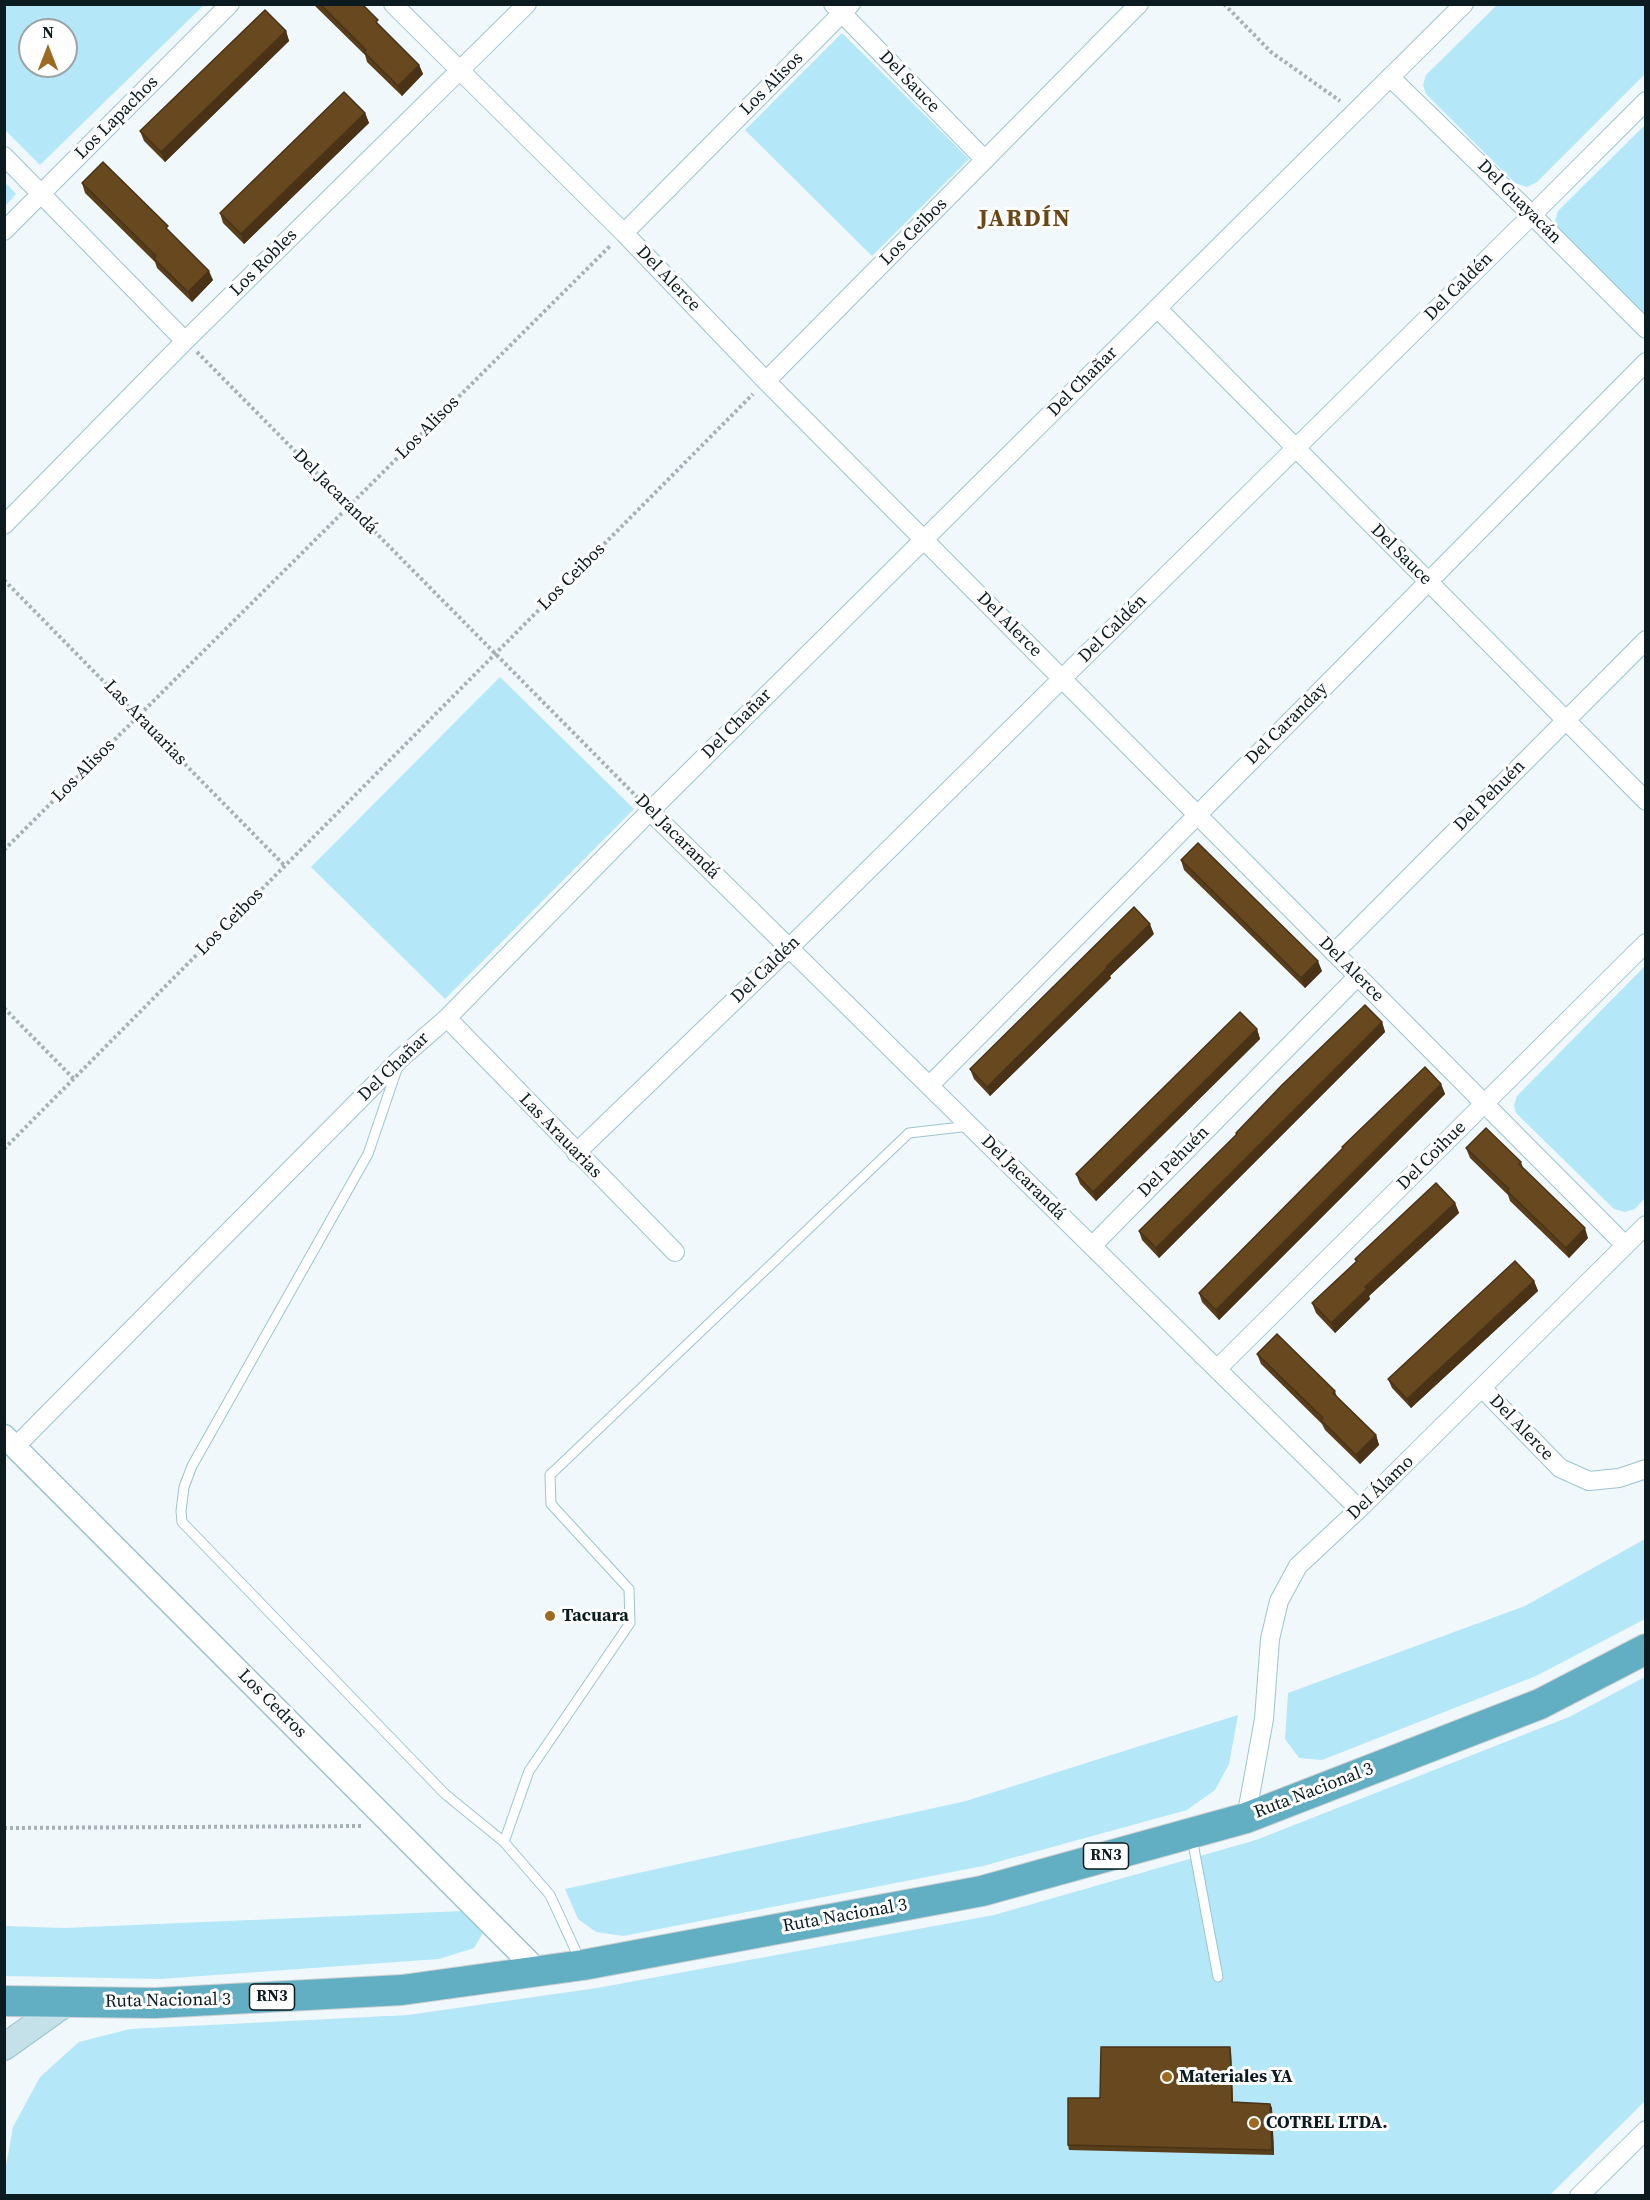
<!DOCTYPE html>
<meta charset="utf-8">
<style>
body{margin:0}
#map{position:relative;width:1650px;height:2200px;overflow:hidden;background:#f0f8fb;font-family:"Source Serif 4",serif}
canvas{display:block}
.frame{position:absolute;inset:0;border:6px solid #0b1b1f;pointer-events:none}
.north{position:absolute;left:18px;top:18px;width:60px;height:60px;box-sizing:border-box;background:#fff;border:2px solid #9da4a5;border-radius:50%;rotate:0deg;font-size:16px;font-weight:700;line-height:24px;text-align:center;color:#0b1b1f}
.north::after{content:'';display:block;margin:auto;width:21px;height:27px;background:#9e6921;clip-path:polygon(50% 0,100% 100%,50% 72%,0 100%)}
</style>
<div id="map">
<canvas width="1650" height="2200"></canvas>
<div class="frame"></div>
<div class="north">N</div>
</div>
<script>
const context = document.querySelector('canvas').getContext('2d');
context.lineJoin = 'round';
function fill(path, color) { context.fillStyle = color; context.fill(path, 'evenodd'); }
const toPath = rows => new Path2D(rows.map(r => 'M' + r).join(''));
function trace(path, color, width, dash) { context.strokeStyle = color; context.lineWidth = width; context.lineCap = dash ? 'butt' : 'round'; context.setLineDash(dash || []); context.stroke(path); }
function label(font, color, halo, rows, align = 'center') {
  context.font = font + ' "Source Serif 4",serif'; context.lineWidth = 6; context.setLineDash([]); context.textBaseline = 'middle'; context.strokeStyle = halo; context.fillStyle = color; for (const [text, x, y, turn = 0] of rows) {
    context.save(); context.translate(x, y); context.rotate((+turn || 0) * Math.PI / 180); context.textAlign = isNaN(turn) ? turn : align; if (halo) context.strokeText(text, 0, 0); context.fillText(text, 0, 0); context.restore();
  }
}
const green = toPath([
 [4,5,5,4,204,5,40,165,5,130],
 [30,30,66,30,66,66,30,66],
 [1497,5,1645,5,1645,74,1537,182,1527,187,1515,183,1426,94,1423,85,1426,75],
 [842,33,969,159,872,256,745,130],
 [1645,125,1645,317,1557,229,1555,221,1558,211],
 [5,182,16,194,5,206],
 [500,677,634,809,445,999,311,867],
 [1645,966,1645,1198,1635,1209,1625,1212,1614,1209,1516,1113,1514,1105,1517,1096],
 [1645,1539,1645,1619,1536,1676,1322,1760,1299,1758,1285,1739,1288,1693,1525,1606],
 [1645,1677,1645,2101,1550,2195,5,2196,5,2172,13,2127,40,2077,79,2042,130,2029,408,2015,597,1988,994,1915,1256,1840,1569,1717],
 [1238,1715,1229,1764,1215,1790,1187,1810,983,1866,623,1936,596,1932,578,1919,565,1889,966,1801],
 [462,1911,483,1933,474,1948,439,1959,160,1979,5,1976,5,1926,64,1928]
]);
const path = toPath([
 [1224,4,1271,52,1340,101],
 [197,352,637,797],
 [4,580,285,866],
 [4,850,610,246],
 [4,1008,74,1079],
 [4,1149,753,394],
 [4,1828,364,1826]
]);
const service = toPath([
 [397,1069,368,1154,192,1466,184,1487,181,1511,182,1522,445,1794,504,1842],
 [1192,1838,1218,1977],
 [580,1960,550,1895,504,1842,529,1771,630,1623,629,1589,551,1504,550,1475,909,1133,970,1126]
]);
const minor = toPath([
 [393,4,624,233,766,381,1625,1245],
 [833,4,985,160],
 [1390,77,1532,215,1646,329],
 [4,156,185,341],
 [4,231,230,4],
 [624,233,851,4],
 [1157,308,1646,801],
 [766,381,1139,4],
 [4,525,185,341,527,4],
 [650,811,1359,1509],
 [1334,953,1646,640],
 [447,1018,675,1252],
 [929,1086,1646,362],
 [576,1153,789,948,1532,215,1646,101],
 [1092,1246,1357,977],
 [1217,1369,1646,943],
 [1482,1388,1560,1468,1589,1481,1619,1478,1646,1469],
 [15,1447,400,1059,447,1018,650,811,1464,4],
 [1246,1818,1264,1719,1270,1639,1279,1601,1298,1566,1359,1509,1646,1225],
 [1579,2196,1646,2130]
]);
const tertiary = toPath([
 [4,1436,539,1972]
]);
const secondary = toPath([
 [4,2047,67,2002]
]);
const trunk = toPath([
 [4,2001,155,2003,402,1990,583,1965,982,1891,1246,1818,1540,1704,1646,1649]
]);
const wall = toPath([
 [313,4,362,4,380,26,419,65,423,74,402,96,367,62,365,55],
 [286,31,289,41,165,162,144,141,140,131],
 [365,113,369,123,244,244,223,223,220,213],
 [82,183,171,233,213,280,192,302,157,268,155,262,85,193],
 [1181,860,1322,971,1305,988,1184,870],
 [1154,934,1110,976,1111,978,990,1096,974,1079,970,1069],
 [1382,1022,1385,1032,1159,1258,1142,1240,1139,1231,1237,1134,1236,1133],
 [1257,1029,1260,1039,1096,1201,1080,1184,1076,1174],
 [1441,1084,1445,1094,1219,1320,1202,1302,1199,1293,1343,1149,1342,1147],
 [1466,1148,1521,1162,1523,1168,1588,1238,1569,1258,1510,1201,1508,1195,1470,1158],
 [1455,1203,1459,1213,1369,1296,1370,1299,1335,1333,1316,1313,1312,1303,1356,1262,1355,1259],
 [1534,1281,1538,1291,1411,1408,1392,1388,1388,1379],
 [1257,1354,1335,1391,1337,1397,1376,1435,1379,1445,1360,1464,1325,1430,1322,1424,1261,1364],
 [1231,2051,1233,2102,1270,2104,1272,2108,1274,2155,1069,2150,1068,2145,1100,2098]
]);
const shadedWall = toPath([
 [286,31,289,41,165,162,161,152],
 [419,65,423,74,402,96,398,86],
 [365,113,369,123,244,244,241,234],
 [209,271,213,280,192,302,188,292],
 [1150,924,1154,934,1110,976,1111,978,990,1096,987,1087,1106,967],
 [1318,961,1322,971,1305,988,1301,978],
 [1382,1022,1385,1032,1159,1258,1156,1248],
 [1257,1029,1260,1039,1096,1201,1093,1192],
 [1441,1084,1445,1094,1219,1320,1216,1310],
 [1455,1203,1459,1213,1369,1296,1370,1299,1335,1333,1331,1323,1365,1287],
 [1585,1228,1588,1238,1569,1258,1566,1248],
 [1534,1281,1538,1291,1411,1408,1407,1399],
 [1376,1435,1379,1445,1360,1464,1356,1455],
 [1230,2047,1231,2051,1233,2107,1232,2102],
 [1270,2104,1272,2108,1274,2155,1272,2150]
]);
const building = toPath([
 [320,4,362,4,378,20,376,22,419,65,398,86,364,52,366,50,320,4],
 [265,10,286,31,161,152,140,131,265,10],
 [344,92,365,113,241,234,220,213,344,92],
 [103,162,168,226,166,228,209,271,188,292,154,259,156,256,82,183,103,162],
 [1198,843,1318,961,1301,978,1181,860,1198,843],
 [1134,907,1150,924,1106,967,1107,968,987,1087,970,1069,1134,907],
 [1365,1005,1382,1022,1156,1248,1139,1231,1237,1134,1236,1133,1282,1085,1365,1005],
 [1240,1012,1257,1029,1093,1192,1076,1174,1240,1012],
 [1425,1067,1441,1084,1216,1310,1199,1293,1343,1148,1342,1147,1425,1067],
 [1486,1128,1521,1162,1519,1164,1585,1228,1566,1248,1507,1191,1509,1189,1466,1148,1486,1128],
 [1436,1183,1455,1203,1365,1287,1367,1289,1331,1323,1312,1303,1357,1261,1355,1259,1436,1183],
 [1515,1261,1534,1281,1407,1399,1388,1379,1515,1261],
 [1277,1334,1335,1391,1333,1393,1376,1435,1356,1455,1321,1420,1323,1418,1257,1354,1277,1334],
 [1101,2047,1230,2047,1232,2102,1270,2104,1272,2150,1068,2145,1068,2098,1100,2098,1101,2047]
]);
const markers = [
 [550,1616,6,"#9e6921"],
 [1167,2077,6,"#9e6921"],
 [1254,2123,6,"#9e6921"]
];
const shields = [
 [1106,1856,45],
 [272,1997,45]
];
const shieldNames = [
 ["RN3",1106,1856],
 ["RN3",272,1997]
];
const streetNames = [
 ["Del Sauce",909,82,46],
 ["Los Alisos",772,84,-45],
 ["Los Lapachos",117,118,-45],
 ["Del Guayacán",1519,202,45],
 ["Los Ceibos",914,232,-45],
 ["Los Robles",264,263,-45],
 ["Del Alerce",668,279,46],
 ["Del Caldén",1459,287,-45],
 ["Del Chañar",1083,382,-45],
 ["Los Alisos",428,428,-45],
 ["Del Jacarandá",335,492,45],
 ["Del Sauce",1401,555,45],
 ["Los Ceibos",572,577,-45],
 ["Del Alerce",1009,625,45],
 ["Del Caldén",1113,629,-45],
 ["Las Arauarias",145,723,46],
 ["Del Chañar",737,724,-45],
 ["Del Caranday",1287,724,-45],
 ["Los Alisos",84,771,-45],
 ["Del Pehuén",1490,796,-45],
 ["Del Jacarandá",677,837,45],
 ["Los Ceibos",230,922,-45],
 ["Del Caldén",766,970,-44],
 ["Del Alerce",1351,970,45],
 ["Del Chañar",394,1067,-44],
 ["Las Arauarias",560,1136,46],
 ["Del Coihue",1432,1156,-45],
 ["Del Pehuén",1174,1162,-45],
 ["Del Jacarandá",1023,1178,45],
 ["Del Alerce",1521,1428,46],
 ["Del Álamo",1381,1488,-44],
 ["Los Cedros",272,1704,45],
 ["Ruta Nacional 3",1314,1791,-21],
 ["Ruta Nacional 3",845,1916,-10],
 ["Ruta Nacional 3",168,2001,-1]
];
const poiNames = [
 ["Tacuara",562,1616],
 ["Materiales YA",1179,2077],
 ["COTREL LTDA.",1266,2123]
];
const districtNames = [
 ["JARDÍN",1025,220]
];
fill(green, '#b4e7f7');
trace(service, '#9cc4d1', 11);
trace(minor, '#9cc4d1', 20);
trace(tertiary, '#9cc4d1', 25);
trace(secondary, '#9cc4d1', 28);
trace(trunk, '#ced1d2', 32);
trace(path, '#a6b1b4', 4, [3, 3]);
trace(service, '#fff', 9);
trace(minor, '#fff', 18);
trace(tertiary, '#fff', 22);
trace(secondary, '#c4e0e8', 26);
trace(trunk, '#62aec2', 30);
fill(wall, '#593e1b');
fill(shadedWall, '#493216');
fill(building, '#68481f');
trace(building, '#493216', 1.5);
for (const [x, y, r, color] of markers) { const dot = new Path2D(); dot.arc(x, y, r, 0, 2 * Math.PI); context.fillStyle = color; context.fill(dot); trace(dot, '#fff', 2); }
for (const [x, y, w] of shields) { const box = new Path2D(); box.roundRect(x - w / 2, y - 13, w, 26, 4.5); context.fillStyle = '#fff'; context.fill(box); trace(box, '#0b1b1f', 1.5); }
label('bold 16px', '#0b1b1f', null, shieldNames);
label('18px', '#0b1b1f', '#fff', streetNames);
label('bold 18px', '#0b1b1f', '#fff', poiNames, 'left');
context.letterSpacing = '1.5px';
label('bold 24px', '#6a4615', '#fff', districtNames);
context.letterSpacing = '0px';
</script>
